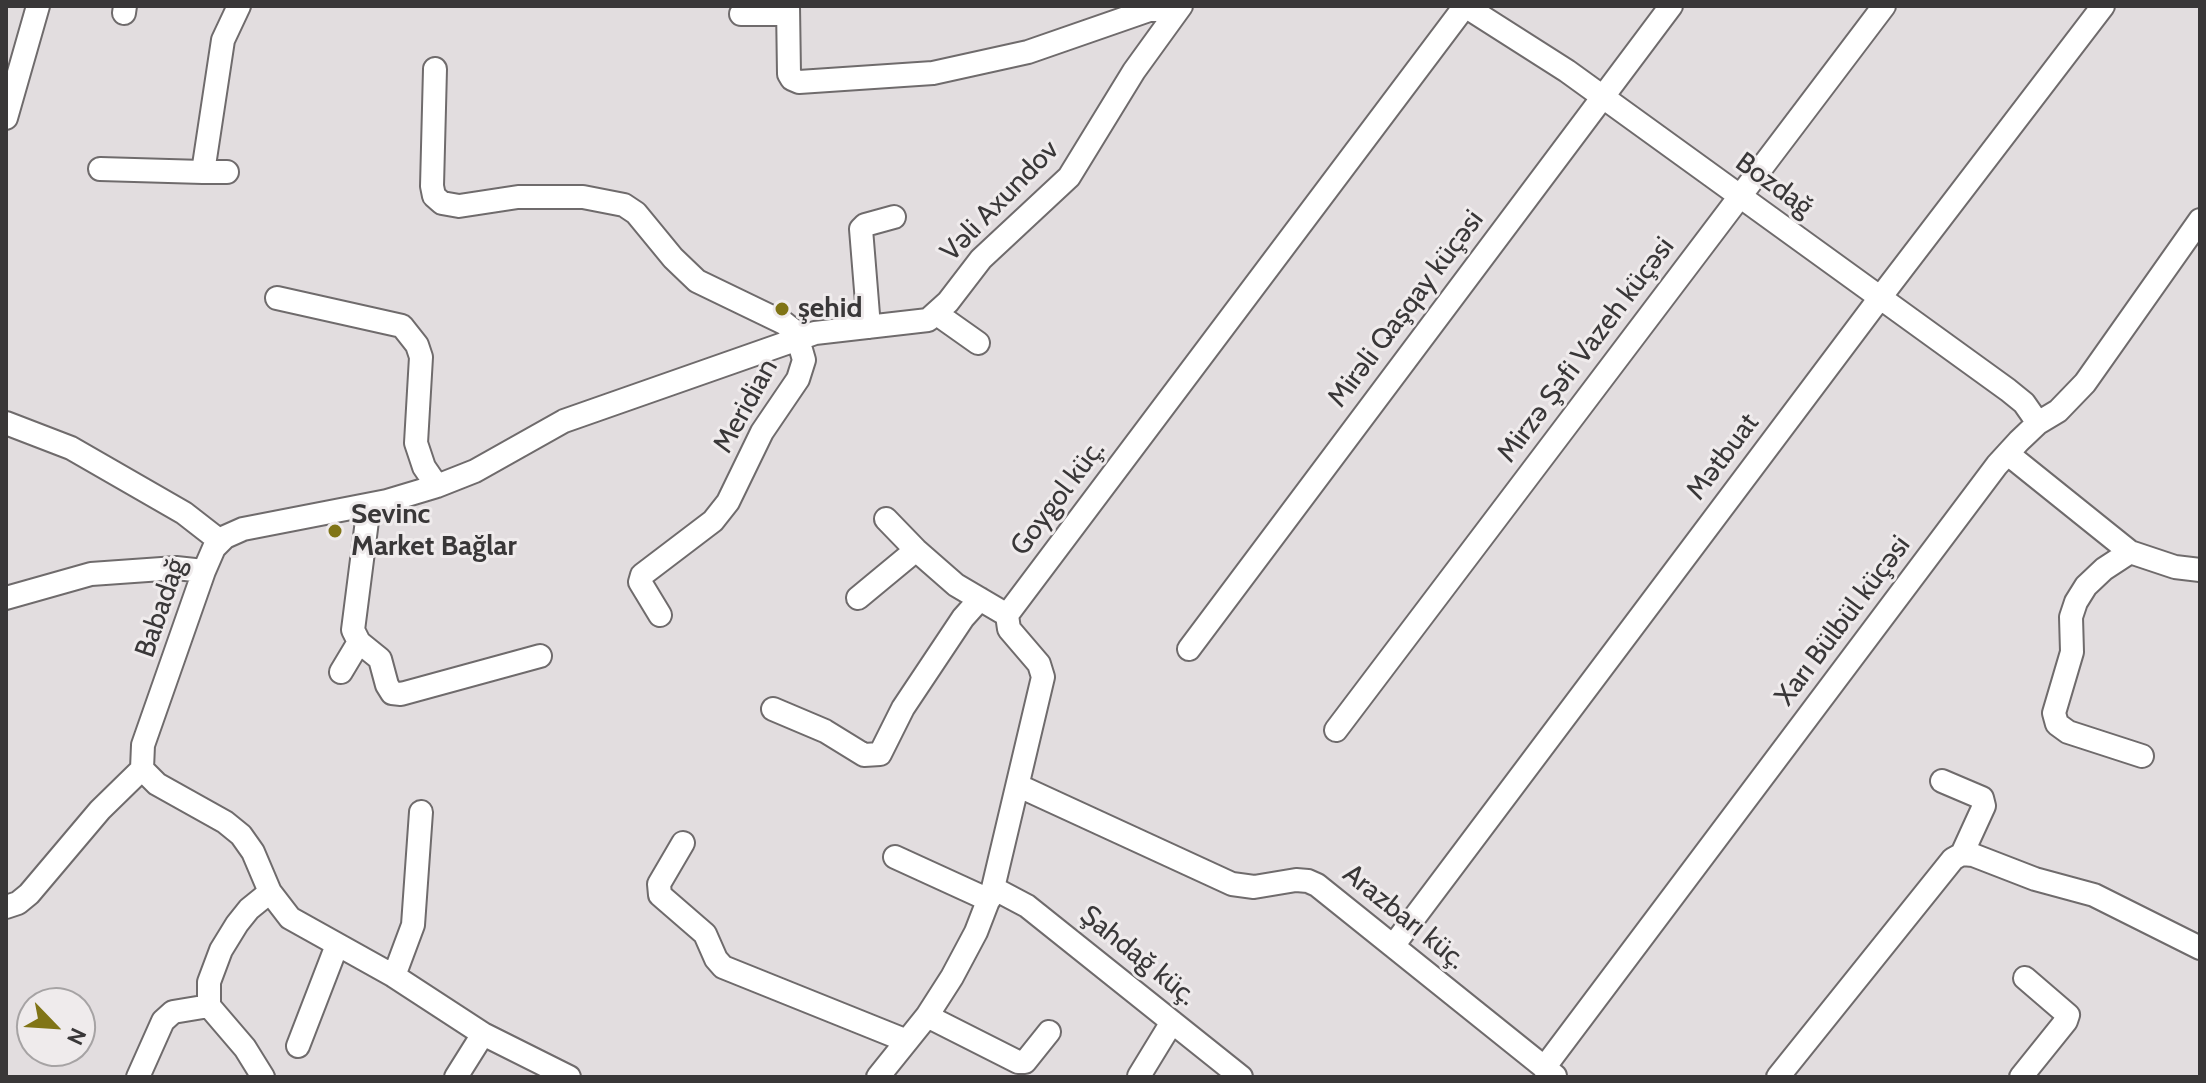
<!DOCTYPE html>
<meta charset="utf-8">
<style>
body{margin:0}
#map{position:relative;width:2206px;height:1083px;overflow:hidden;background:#e2dddf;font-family:Cabin,sans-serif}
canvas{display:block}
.frame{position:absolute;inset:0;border:8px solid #393738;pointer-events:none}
.north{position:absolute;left:16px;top:987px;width:80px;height:80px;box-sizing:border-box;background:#efebec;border:2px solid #a6a3a4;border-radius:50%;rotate:115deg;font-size:22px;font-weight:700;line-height:32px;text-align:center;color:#393738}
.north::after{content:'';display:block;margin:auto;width:28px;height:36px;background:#807416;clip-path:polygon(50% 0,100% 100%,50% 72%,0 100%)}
</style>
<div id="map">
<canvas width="2206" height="1083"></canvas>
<div class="frame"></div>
<div class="north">N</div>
</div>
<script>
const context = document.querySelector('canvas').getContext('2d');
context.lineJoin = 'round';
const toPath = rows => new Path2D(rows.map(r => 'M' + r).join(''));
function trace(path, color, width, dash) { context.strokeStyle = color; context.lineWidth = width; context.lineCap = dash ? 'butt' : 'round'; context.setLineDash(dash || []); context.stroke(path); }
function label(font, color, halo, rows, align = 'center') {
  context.font = font + ' Cabin,sans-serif'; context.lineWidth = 6; context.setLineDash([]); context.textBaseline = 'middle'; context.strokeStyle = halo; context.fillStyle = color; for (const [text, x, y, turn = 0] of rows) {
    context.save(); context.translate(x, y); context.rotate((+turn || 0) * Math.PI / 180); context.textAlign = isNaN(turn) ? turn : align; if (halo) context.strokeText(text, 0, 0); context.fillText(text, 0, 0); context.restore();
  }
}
const minor = toPath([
 [788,6,789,74,792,79,799,82,933,73,1028,52,1149,10,1160,10,1174,15],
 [1465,6,1567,71,2008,390,2024,403,2038,423],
 [124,13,125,6],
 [741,14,788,14],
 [435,69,432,186,434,196,442,203,459,206,518,197,583,197,624,205,636,213,673,258,697,281,784,323,793,330,798,339,804,360,798,379,762,432,728,502,713,521,642,575,640,582,660,615],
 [6,118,38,6],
 [100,169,203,172,223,40,239,6],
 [203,172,227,172],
 [277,298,402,326,417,345,421,357,416,443,424,467,437,486],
 [937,314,978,343],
 [869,327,861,229,865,225,894,217],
 [6,423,71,448,184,513,220,541],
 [2008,454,2130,552,2175,567,2200,570],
 [369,505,353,630,359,642,380,659,387,685,392,693,401,694,540,656],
 [886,519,916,550,956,585,1007,615],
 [2130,552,2104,569,2086,586,2076,602,2071,617,2072,652,2054,713,2057,724,2068,732,2142,756],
 [6,598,91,574,176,568,204,571],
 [858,598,916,550],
 [1189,649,1671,6],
 [341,672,359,642],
 [773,709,825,731,864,755,880,754,903,708,963,618,980,599],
 [1336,730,1884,6],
 [1942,781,1982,798,1984,806,1962,854],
 [1019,786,1232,884,1254,887,1296,880,1308,881,1317,885,1555,1076],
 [683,843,659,884,660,895,705,934,716,959,723,967,907,1041],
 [895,857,989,900],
 [993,888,1027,906,1241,1077],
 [6,907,18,903,29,894,100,810,142,769],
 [1393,946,1879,299,2103,6],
 [394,976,413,925,421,812],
 [927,1016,1018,1062,1025,1062,1049,1032],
 [298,1046,337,945],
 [1544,1068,1997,465,2019,441,2038,423,2058,411,2085,383,2200,220],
 [1139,1076,1172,1022],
 [138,1077,163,1021,173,1012,209,1006],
 [263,1077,245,1048,209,1006,209,982,221,950,237,924,249,909,270,892],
 [456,1077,483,1034],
 [569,1077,483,1034,394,976,290,918,270,892,253,852,241,835,225,822,157,784,142,769,143,745,204,571,214,548,225,537,243,529,387,501,437,486,475,471,564,421,815,333,928,320,948,302,981,259,1069,177,1134,71,1181,6],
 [878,1077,927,1016,952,977,976,932,993,888,1043,677,1039,664,1009,629,1007,615,1465,6],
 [1778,1077,1953,859,1962,854,1973,855,2035,879,2094,895,2200,948],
 [2021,1077,2066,1021,2068,1015,2025,978]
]);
const markers = [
 [782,309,8,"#807416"],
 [335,531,8,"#807416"]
];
const streetNames = [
 ["Bozdağ",1774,185,36],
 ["Vəli Axundov",1000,201,-46],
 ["Mirəli Qaşqay küçəsi",1406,309,-53],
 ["Mirzə Şəfi Vazeh küçəsi",1586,350,-53],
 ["Meridian",746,406,-61],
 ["Mətbuat",1723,457,-53],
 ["Goygol küç.",1058,498,-53],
 ["Babadağ",161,608,-71],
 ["Xarı Bülbül küçəsi",1843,621,-53],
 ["Arazbarı küç.",1404,917,39],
 ["Şahdağ küç.",1138,956,39]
];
const poiNames = [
 ["şehid",798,309],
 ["Sevinc",351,515],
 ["Market Bağlar",351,547]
];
trace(minor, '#6f6b6c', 26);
trace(minor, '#fff', 22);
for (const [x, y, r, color] of markers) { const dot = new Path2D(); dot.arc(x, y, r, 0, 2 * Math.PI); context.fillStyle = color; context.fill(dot); trace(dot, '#efebec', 3); }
label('28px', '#393738', '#efebec', streetNames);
label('bold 28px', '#393738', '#efebec', poiNames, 'left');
</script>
